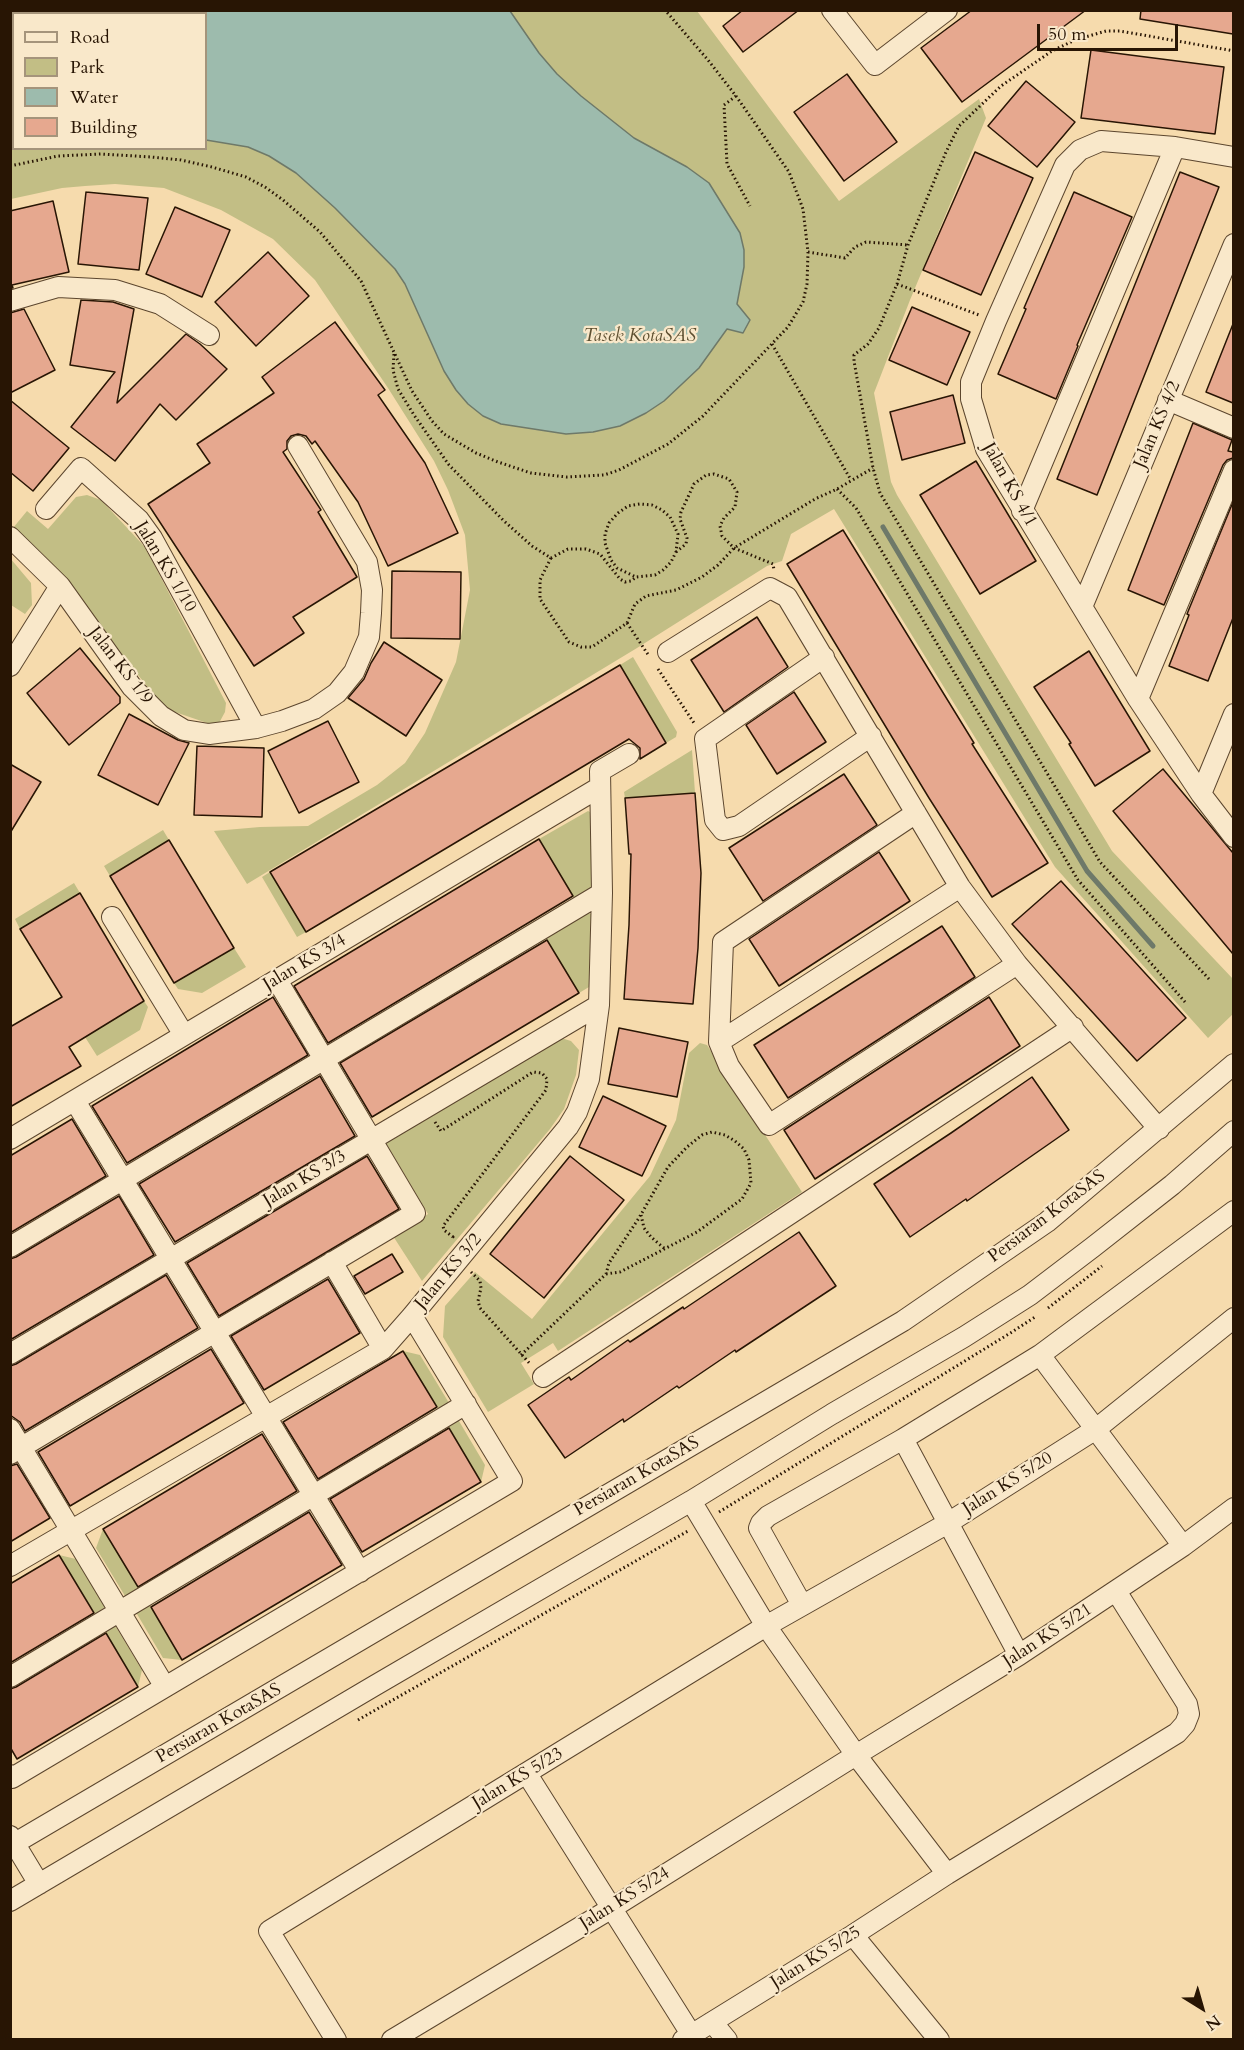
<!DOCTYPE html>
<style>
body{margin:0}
#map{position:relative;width:1244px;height:2050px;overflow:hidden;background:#f6dbad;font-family:Cardo,serif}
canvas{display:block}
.frame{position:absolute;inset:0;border:12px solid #281504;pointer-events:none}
.legend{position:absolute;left:12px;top:12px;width:195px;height:138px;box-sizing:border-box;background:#f9e8ca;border:2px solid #a5947b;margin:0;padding:8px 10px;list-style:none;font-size:18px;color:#281504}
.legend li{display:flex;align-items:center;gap:12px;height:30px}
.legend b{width:30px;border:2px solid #a5947b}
.north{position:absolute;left:1172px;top:1978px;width:60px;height:60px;-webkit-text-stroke:4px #f9e8ca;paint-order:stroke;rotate:143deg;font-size:16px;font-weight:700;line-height:24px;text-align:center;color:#281504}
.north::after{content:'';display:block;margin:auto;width:21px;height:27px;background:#281504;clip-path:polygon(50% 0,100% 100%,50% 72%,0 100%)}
.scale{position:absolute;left:1037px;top:24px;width:141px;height:27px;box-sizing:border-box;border:3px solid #281504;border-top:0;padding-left:8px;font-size:18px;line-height:21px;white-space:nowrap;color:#281504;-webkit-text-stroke:4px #f9e8ca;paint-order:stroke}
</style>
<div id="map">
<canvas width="1244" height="2050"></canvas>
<div class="frame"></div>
<ul class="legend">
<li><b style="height:8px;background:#f9e8ca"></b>Road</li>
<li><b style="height:16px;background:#c2be85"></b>Park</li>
<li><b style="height:16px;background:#9dbbad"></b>Water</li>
<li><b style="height:16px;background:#e6a88f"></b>Building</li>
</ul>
<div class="north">N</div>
<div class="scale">50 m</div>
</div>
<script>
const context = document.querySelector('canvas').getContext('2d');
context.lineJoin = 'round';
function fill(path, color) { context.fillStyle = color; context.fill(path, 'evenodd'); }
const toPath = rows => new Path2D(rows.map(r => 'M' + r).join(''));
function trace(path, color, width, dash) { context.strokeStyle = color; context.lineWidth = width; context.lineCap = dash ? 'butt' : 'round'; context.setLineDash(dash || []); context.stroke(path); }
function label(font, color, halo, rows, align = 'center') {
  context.font = font + ' Cardo,serif'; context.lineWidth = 4.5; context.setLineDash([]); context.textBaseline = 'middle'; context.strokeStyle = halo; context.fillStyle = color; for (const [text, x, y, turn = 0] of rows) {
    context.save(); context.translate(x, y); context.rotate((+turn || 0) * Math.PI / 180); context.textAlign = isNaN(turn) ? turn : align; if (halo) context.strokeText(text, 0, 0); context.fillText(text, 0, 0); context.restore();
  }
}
const green = toPath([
 [10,11,697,11,839,201,979,99,986,118,910,300,874,393,891,482,897,495,1112,851,1233,979,1233,1014,1208,1038,1055,867,834,509,791,534,782,561,767,566,637,648,247,884,214,831,260,827,308,826,377,785,405,763,425,733,456,662,470,590,465,535,448,490,434,461,388,388,315,280,273,239,221,210,164,188,115,184,85,186,62,188,11,199],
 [14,14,206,14,206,148,14,148],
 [87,495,101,500,145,547,226,703,225,712,219,723,213,725,169,710,161,704,71,590,13,528,27,511,48,529,76,497],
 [10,558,31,583,32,605,25,614,11,605],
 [633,657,677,732,676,737,666,743,620,665],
 [692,750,695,793,625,798,624,792],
 [588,811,594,814,592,887,574,898,539,839],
 [163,830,169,840,110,876,104,866],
 [270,872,306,932,297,937,262,877],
 [74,883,80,893,20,929,15,919],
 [584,911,591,914,589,987,579,993,543,935],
 [234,948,246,967,202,993,178,989,174,983],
 [144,1001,148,1007,140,1030,97,1056,85,1037],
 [561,1038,571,1041,579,1050,576,1075,564,1109,550,1129,422,1281,393,1236,428,1214,384,1140],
 [700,1043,707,1045,802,1192,558,1351,553,1343,521,1363,534,1384,488,1412,443,1337,445,1306,475,1272,532,1319,650,1176,676,1120,689,1053],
 [403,1351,420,1355,449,1403,439,1409],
 [456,1416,485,1465,481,1482,446,1422],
 [103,1529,139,1588,125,1596,96,1548],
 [59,1555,76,1559,105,1607,95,1614],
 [147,1601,182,1660,163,1658,134,1609],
 [113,1622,142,1670,138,1687,103,1628]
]);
const water = toPath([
 [11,10,510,11,539,53,557,74,581,96,634,138,687,167,709,183,740,233,744,250,744,267,737,304,750,320,743,333,727,329,699,368,664,401,646,413,620,426,593,432,566,434,501,424,483,416,468,404,456,390,444,371,405,284,395,269,335,208,296,173,269,156,248,147,206,140,206,14,14,14,14,135,11,136,11,10]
]);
const stream = toPath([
 [883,527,1087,871,1153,946]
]);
const building = toPath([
 [743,10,799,10,743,52,723,26,743,10],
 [972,10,1086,10,962,102,921,48,972,10],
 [1141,10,1233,10,1233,34,1140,19,1141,10],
 [1091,50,1224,67,1215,134,1081,118,1091,50],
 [847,74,897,142,844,181,794,112,847,74],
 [1026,81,1075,122,1037,167,988,126,1026,81],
 [975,152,1033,178,981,295,923,270,975,152],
 [1180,172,1219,187,1097,495,1057,479,1180,172],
 [86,192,148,198,139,270,78,264,86,192],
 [1074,192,1132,217,1077,345,1078,346,1056,399,998,374,1026,309,1024,308,1074,192],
 [53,201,69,272,12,285,13,288,10,288,10,211,53,201],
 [175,207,230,230,202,297,146,274,175,207],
 [268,252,309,296,256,346,215,302,268,252],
 [81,300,113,302,134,309,117,403,186,334,200,344,227,369,176,420,160,404,115,461,71,427,115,372,70,365,81,300],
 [912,307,970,332,947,385,889,360,912,307],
 [24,309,55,370,10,393,10,313,24,309],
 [335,322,385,390,378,395,425,463,458,533,388,566,358,502,315,441,312,444,306,436,298,434,291,436,287,441,287,449,283,452,321,510,318,512,357,577,293,617,304,633,254,666,148,504,210,463,197,444,274,393,262,377,335,322],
 [1233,324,1233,403,1206,392,1233,324],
 [953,395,965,443,902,460,890,412,953,395],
 [10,400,69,448,33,491,10,472,10,400],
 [1193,423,1232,440,1228,451,1233,452,1233,458,1227,460,1223,465,1164,605,1128,590,1193,423],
 [976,461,1036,561,980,594,920,495,976,461],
 [1233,502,1233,618,1208,681,1169,666,1189,615,1187,614,1233,502],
 [843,530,974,743,972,744,1048,863,992,897,929,798,787,564,843,530],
 [392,571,461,572,460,639,391,638,392,571],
 [757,617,788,667,724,712,691,660,757,617],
 [384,642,442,680,406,736,348,698,364,679,371,663,384,642],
 [80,648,120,697,120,703,69,745,27,693,80,648],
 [1089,651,1150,751,1095,786,1069,744,1071,743,1034,687,1089,651],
 [620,665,666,743,640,759,640,748,629,739,306,932,270,872,620,665],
 [794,692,826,742,777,774,746,725,794,692],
 [129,714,178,740,189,743,158,805,98,775,129,714],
 [328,721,359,782,299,813,268,751,328,721],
 [197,746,264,748,262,817,194,815,197,746],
 [10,764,41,782,10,833,10,764],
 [1163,769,1233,853,1233,954,1113,811,1163,769],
 [844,774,877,825,763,901,729,848,844,774],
 [695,793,701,873,698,948,693,1004,624,999,629,925,631,854,629,854,625,798,695,793],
 [539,839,573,896,328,1043,294,986,539,839],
 [169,840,234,948,174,983,110,876,169,840],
 [879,852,910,901,779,986,749,939,879,852],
 [1061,881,1186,1018,1137,1061,1012,924,1061,881],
 [80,893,144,1001,69,1047,81,1066,10,1107,10,1027,62,997,20,929,80,893],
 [942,926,975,977,788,1098,754,1045,942,926],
 [547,940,579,993,372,1117,340,1063,547,940],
 [273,997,308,1055,127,1163,92,1106,273,997],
 [989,997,1020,1046,815,1179,784,1130,989,997],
 [619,1028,688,1042,677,1097,608,1084,619,1028],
 [320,1076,355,1136,175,1242,139,1184,320,1076],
 [1032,1077,1069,1130,967,1201,966,1199,910,1237,874,1184,951,1133,1032,1077],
 [603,1096,666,1126,642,1176,579,1147,603,1096],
 [72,1119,106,1176,10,1233,10,1156,72,1119],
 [367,1156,399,1209,219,1316,187,1263,367,1156],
 [570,1156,624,1200,544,1298,490,1254,570,1156],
 [119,1196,154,1255,10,1340,10,1259,16,1257,119,1196],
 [799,1232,836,1286,736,1352,735,1350,679,1388,677,1386,624,1422,623,1419,565,1458,528,1405,569,1377,571,1380,628,1340,630,1342,683,1307,684,1309,799,1232],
 [392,1254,403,1272,365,1294,354,1276,392,1254],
 [166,1275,198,1328,25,1431,20,1422,10,1415,10,1366,16,1364,166,1275],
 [328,1279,360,1333,264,1390,231,1336,328,1279],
 [211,1349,244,1403,70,1506,38,1452,211,1349],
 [403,1351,437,1407,318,1479,283,1422,403,1351],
 [449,1428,481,1482,362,1552,330,1499,449,1428],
 [262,1434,297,1491,138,1587,103,1529,262,1434],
 [17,1464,50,1518,10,1542,10,1466,17,1464],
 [309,1512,342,1565,182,1660,151,1607,309,1512],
 [59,1555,94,1613,10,1663,10,1584,59,1555],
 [106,1633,138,1687,17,1759,10,1747,10,1689,16,1687,106,1633]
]);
const path = toPath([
 [736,96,724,105,727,164,750,206],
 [10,166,58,156,101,154,151,157,181,160,212,167,246,177,265,187,283,200,320,232,361,281,412,391,432,421,444,434,476,453,498,462,531,473,567,477,604,475,619,470,668,444,703,416,788,327,803,302,807,284,808,252,803,209,789,172,736,96,708,60,665,10],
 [808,252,845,258,855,247,866,242,908,245],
 [897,284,979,315],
 [772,344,851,480],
 [394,354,393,370,398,389,414,415,449,465,503,520,532,546,551,558,568,549,586,549,600,554,620,579,625,582,631,581,636,577,655,575,663,570,671,562,676,552,678,534,670,517,662,510,652,505,640,504,628,506,618,513,609,523,605,534,605,543,611,560,617,568,636,577],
 [837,489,856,508,1078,880,1185,1002],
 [676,552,686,544,687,538,680,519,681,512,694,484,706,475,714,474,729,479,737,492,735,507,724,518,720,526,722,536,734,548,773,564,774,570],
 [551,558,540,580,540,599,569,642,581,647,592,647,627,623,635,604,646,596,676,590,702,577,718,565,734,548,815,499,837,489,873,468],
 [627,623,649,656],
 [658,669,694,723],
 [1209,979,1100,862,880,493,873,468,854,361,854,355,868,344,879,328,897,284,908,245,946,152,959,126,1001,86,1052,51,1075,40,1106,31,1120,31,1234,51],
 [435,1122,441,1131,533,1072,542,1073,547,1079,546,1090,443,1226,444,1230,453,1237,451,1238],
 [641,1215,644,1228,651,1237,665,1249],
 [471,1272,480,1281,481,1288,478,1301,480,1308,531,1365],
 [1048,1308,1102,1266],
 [521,1355,606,1274,609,1263,639,1218,668,1167,687,1147,702,1135,712,1132,725,1135,735,1141,744,1149,749,1160,751,1183,742,1199,697,1232,620,1272,606,1274],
 [719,1512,1012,1332,1035,1317],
 [358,1720,688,1531]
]);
const minor = toPath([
 [832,10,875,65,947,10],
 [1234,157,1175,147,1101,141,1080,150,1065,165,996,321,971,382,971,399,986,449,1138,699,1201,794,1234,837],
 [10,301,58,287,115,290,160,304,209,335],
 [1168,400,1234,428],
 [46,509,81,468,139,520,152,538,256,728],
 [1022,511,1175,147],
 [10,537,60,586,132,687,161,716,184,730,209,734,256,728,282,721,314,709,337,693,354,672,369,637,371,613,372,590,367,562,298,446],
 [1082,607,1234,244],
 [668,652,770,588,787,597,960,887,1017,964,1159,1129],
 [824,657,705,739,715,820,723,830,739,826,871,736],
 [10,666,60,586],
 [1138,699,1234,470],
 [1201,794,1234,714],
 [916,813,723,942,719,1042,729,1066,769,1125,1017,964],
 [112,917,184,1035],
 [719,1042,960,887],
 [75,1101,360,1572],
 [10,1139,600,787],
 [10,1247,602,893],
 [332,1262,383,1349],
 [10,1354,599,1005],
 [1040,1355,1183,1546],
 [543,1377,1073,1027],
 [10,1429,165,1687],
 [903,1439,1019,1655],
 [10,1454,415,1213,277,980],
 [691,1501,766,1626,856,1755,947,1874],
 [10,1566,383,1349,412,1316,568,1127,577,1112,589,1079,599,1005,602,893,600,771,629,754],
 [802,1605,759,1528,761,1523,768,1516,903,1439,1040,1355,1234,1211],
 [10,1677,466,1404],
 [527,1774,691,2034],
 [10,1775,12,1778,512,1481,412,1316],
 [10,1836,39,1884],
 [10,1846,903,1321,1047,1222,1234,1064],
 [10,1901,374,1686,691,1501,832,1414,964,1337,1030,1295,1093,1247,1172,1185,1234,1131],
 [853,1935,939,2040],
 [712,2022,727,2040],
 [336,2040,269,1931,766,1626,948,1523,1096,1429,1234,1318],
 [392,2040,612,1908,856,1755,1019,1655,1183,1546,1234,1508],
 [683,2040,853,1935,947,1874,1177,1733,1185,1724,1189,1714,1187,1704,1116,1591]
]);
const parkNames = [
 ["Tasek KotaSAS",640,337]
];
const streetNames = [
 ["Jalan KS 4/2",1158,425,-67],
 ["Jalan KS 4/1",1009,485,61],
 ["Jalan KS 1/10",165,567,59],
 ["Jalan KS 1/9",120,666,52],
 ["Jalan KS 3/4",305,963,-31],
 ["Jalan KS 3/3",305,1179,-31],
 ["Persiaran KotaSAS",1047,1217,-37],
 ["Jalan KS 3/2",449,1272,-50],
 ["Persiaran KotaSAS",637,1477,-30],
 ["Jalan KS 5/20",1008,1484,-32],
 ["Jalan KS 5/21",1048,1636,-33],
 ["Persiaran KotaSAS",219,1724,-30],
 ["Jalan KS 5/23",518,1779,-31],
 ["Jalan KS 5/24",625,1899,-32],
 ["Jalan KS 5/25",816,1958,-32]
];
fill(green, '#c2be85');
fill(water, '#9dbbad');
trace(water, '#6e7969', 1.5);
trace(stream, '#6e7969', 5);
fill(building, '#e6a88f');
trace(building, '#281504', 1.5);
trace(minor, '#5c462e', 22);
trace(path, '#281504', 3, [1.5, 3]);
trace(minor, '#f9e8ca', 20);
label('italic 18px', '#5e5031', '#f9e8ca', parkNames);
label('18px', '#281504', '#f9e8ca', streetNames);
</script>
